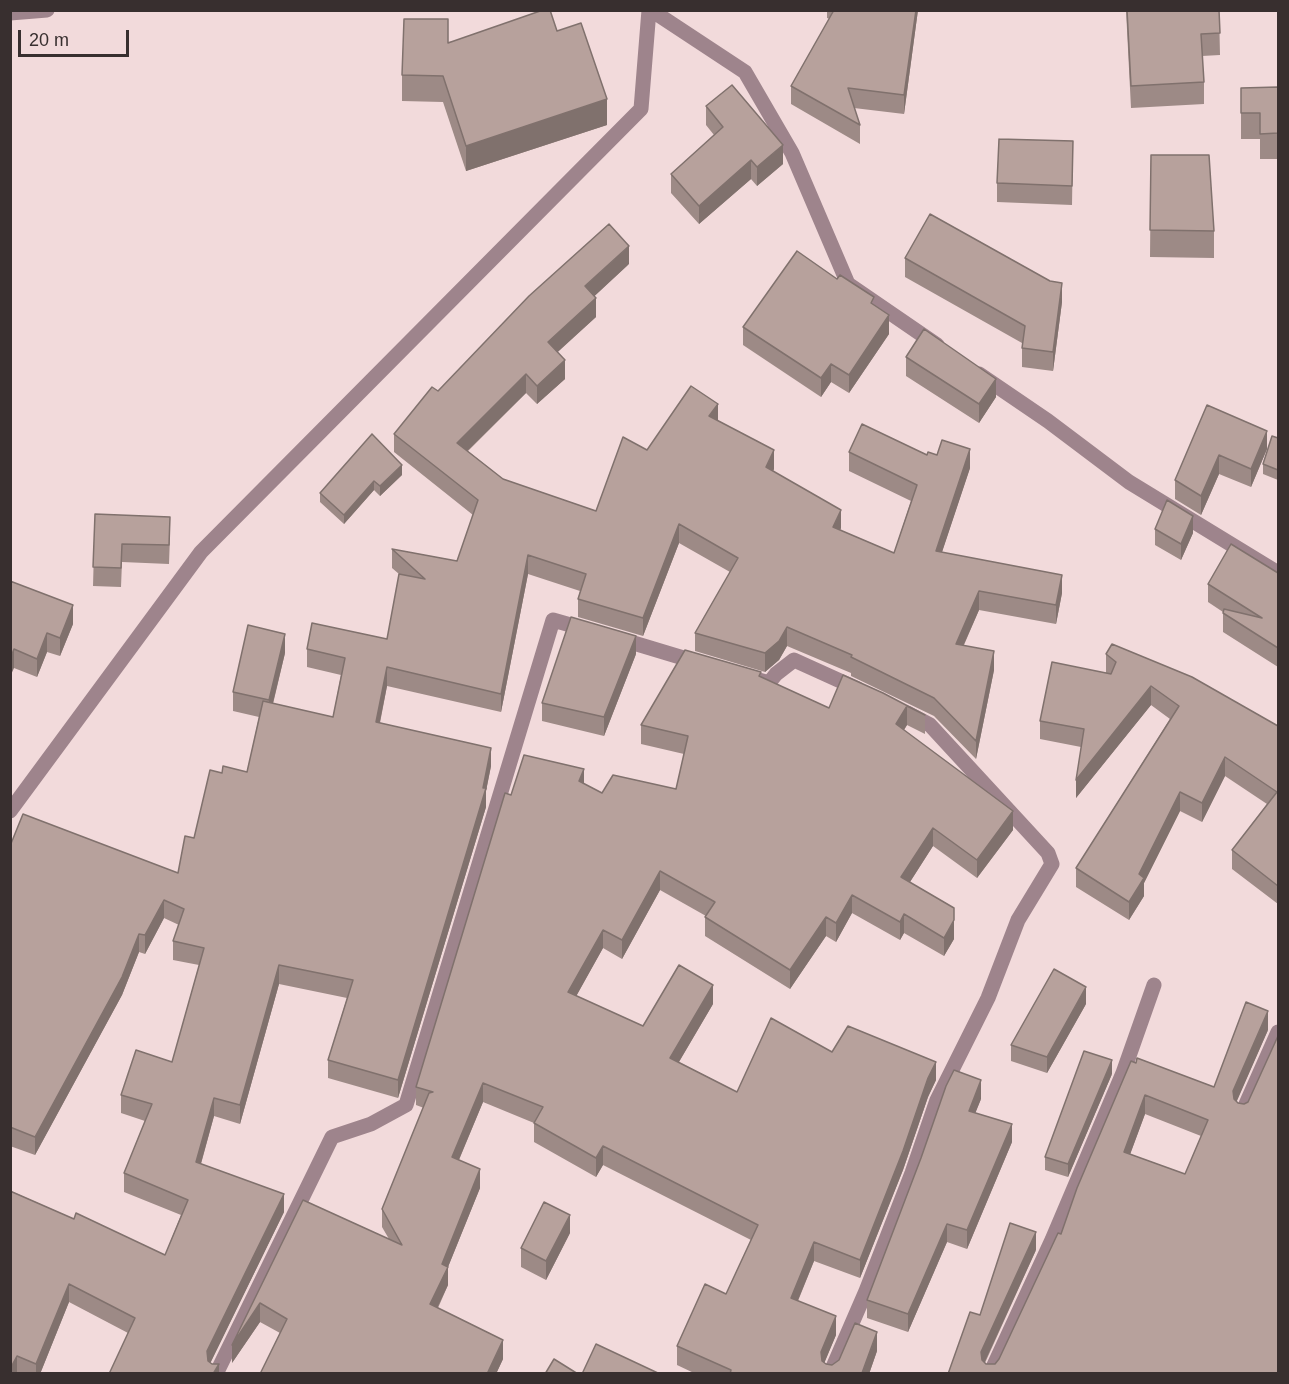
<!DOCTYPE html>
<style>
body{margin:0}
#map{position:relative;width:1289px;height:1384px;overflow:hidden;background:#f2dadb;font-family:Helvetica,sans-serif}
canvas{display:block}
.frame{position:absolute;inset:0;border:12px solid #382f2f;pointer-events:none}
.scale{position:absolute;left:18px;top:30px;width:111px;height:27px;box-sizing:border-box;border:3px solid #382f2f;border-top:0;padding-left:8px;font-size:18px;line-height:21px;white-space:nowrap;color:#382f2f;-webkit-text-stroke:4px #f2dadb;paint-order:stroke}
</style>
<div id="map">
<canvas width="1289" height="1384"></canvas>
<div class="frame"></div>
<div class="scale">20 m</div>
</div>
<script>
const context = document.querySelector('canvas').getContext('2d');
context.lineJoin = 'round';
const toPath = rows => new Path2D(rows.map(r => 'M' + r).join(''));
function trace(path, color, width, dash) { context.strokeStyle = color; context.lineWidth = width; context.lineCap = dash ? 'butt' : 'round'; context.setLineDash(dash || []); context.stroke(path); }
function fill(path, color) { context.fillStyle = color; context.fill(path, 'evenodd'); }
const minor = toPath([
 [651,10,745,72,792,153,848,284,937,345],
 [10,13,47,10],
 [979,374,1048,421,1129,482,1278,573],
 [617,638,700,663],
 [752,678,769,683,776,674,794,660,858,689],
 [10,811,201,552,641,109,649,10],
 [1242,1113,1278,1032],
 [216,1374,332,1137,371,1124,406,1105,553,620,588,630],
 [830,1374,866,1291,912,1173,937,1100,988,998,1018,920,1052,864,1048,853,930,725,907,713],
 [990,1374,1052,1240,1123,1073,1154,985]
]);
const wall = toPath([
 [827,10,918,10,904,114,854,108,860,125,860,144,791,104,791,86,830,19,827,18],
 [1126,10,1219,10,1220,55,1202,56,1204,82,1204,104,1131,108],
 [557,31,607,125,466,171,443,102,402,101,402,75,448,42],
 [1278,87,1278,159,1260,159,1260,139,1241,139,1241,88],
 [706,106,783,164,757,186,751,179,699,224,671,193,671,174,714,135,706,125],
 [1073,141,1072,205,997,202,997,183],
 [1151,155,1214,231,1214,258,1150,257],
 [905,258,1050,281,1062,302,1053,371,1022,367,1022,343,905,277],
 [629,264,594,296,596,317,557,352,565,379,537,404,526,393,468,451,503,479,596,511,647,450,718,421,774,469,773,471,841,528,840,530,894,553,911,501,849,471,849,452,927,455,970,468,942,552,1062,593,1056,624,979,610,964,645,994,670,976,759,934,716,851,676,851,673,787,646,779,660,765,672,695,651,695,633,730,572,679,543,643,636,578,617,578,599,580,591,528,574,501,712,387,686,380,723,491,766,486,791,486,807,398,1098,328,1078,328,1060,347,998,279,984,240,1124,214,1116,201,1164,284,1212,210,1363,219,1374,128,1333,69,1302,40,1374,10,1374,11,1191,74,1219,165,1255,181,1215,124,1192,124,1173,145,1121,121,1113,121,1095,172,1062,199,965,173,960,173,941,179,925,164,918,145,954,139,952,122,995,35,1155,10,1146,10,846,178,873,222,773,247,772,259,717,233,711,233,692,285,653,273,704,333,717,341,675,307,667,307,649,387,639,399,574,392,568,392,549,457,561,473,515,394,452,394,434,438,391],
 [874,305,889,334,849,393,831,382,821,397,743,345,743,327],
 [906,357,996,397,979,423,906,376],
 [1207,405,1267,449,1251,487,1219,474,1201,515,1175,499,1175,480],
 [1278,438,1278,480,1263,474,1263,464],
 [402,475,380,496,374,490,344,524,320,502,320,493],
 [95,514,170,536,169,564,122,562,121,587,93,586],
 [1155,529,1193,533,1181,560,1155,545],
 [1278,573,1278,667,1223,632,1223,612,1208,602,1208,584],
 [10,581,73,624,60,656,47,652,37,677,14,668],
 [636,654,604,736,542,721,542,703],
 [1106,654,1278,726,1278,904,1232,869,1232,850,1267,804,1225,776,1202,822,1180,811,1144,883,1144,896,1129,920,1076,887,1076,868,1170,719,1151,705,1076,798,1081,747,1040,739,1040,721,1106,673],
 [843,675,925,715,925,734,907,725,904,730,1013,830,977,878,933,846,910,882,954,939,944,956,904,933,900,940,852,913,836,942,826,936,790,989,705,936,705,917,706,916,660,890,622,959,603,948,576,996,643,1026,713,1004,679,1062,737,1092,832,1052,936,1080,928,1097,903,1170,860,1278,814,1261,798,1301,836,1335,824,1363,826,1364,832,1365,877,1351,869,1374,696,1374,677,1365,677,1346,726,1294,751,1240,603,1165,596,1177,534,1142,534,1123,483,1102,459,1160,480,1188,448,1267,448,1285,438,1308,503,1359,496,1374,260,1374,280,1333,260,1322,232,1363,303,1200,389,1239,382,1227,382,1209,424,1108,416,1105,416,1087,511,795,584,784,602,793,676,789,684,754,641,744,641,725,761,677,829,708],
 [1086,1004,1047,1073,1011,1061,1011,1045],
 [1268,1030,1236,1102,1244,1104,1248,1102,1278,1374,948,1374,980,1315,1036,1250,985,1363,986,1364,995,1364,999,1359,1061,1234,1131,1061,1214,1087],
 [1145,1114,1201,1136,1185,1174,1130,1154],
 [1112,1074,1068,1177,1045,1170,1045,1157],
 [981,1099,975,1113,1012,1142,967,1249,947,1242,908,1332,867,1318,867,1300,921,1158],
 [570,1233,546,1280,521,1267,521,1248]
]);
const shadedWall = toPath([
 [916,10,918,10,904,114,904,95],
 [607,99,607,125,466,171,466,146],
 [783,145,783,164,757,186,757,167],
 [751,160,751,179,699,224,699,206],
 [629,246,629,264,585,305,585,286],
 [1062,283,1062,302,1053,371,1053,352],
 [596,298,596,317,548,361,548,342],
 [889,315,889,334,849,393,849,375],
 [565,360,565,379,537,404,537,386],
 [831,364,831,382,821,397,821,378],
 [526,374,526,393,457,461,457,443],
 [996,379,996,397,979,423,979,404],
 [718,404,718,422,709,416],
 [1267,431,1267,449,1251,487,1251,469],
 [970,449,970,468,936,570,936,551],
 [774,450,774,469,766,485,766,467],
 [1219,455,1219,474,1201,515,1201,496],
 [402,465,402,475,380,496,380,486],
 [374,481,374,490,344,524,344,515],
 [841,510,841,528,833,546,833,527],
 [1193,516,1193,533,1181,560,1181,544],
 [679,524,679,543,643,636,643,618],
 [528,555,528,574,501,712,501,694],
 [1062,575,1062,593,1056,624,1056,605],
 [979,591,979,610,956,662,956,644],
 [73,605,73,624,60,656,60,638],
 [787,627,787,646,779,660,765,672,765,653],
 [47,633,47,652,37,677,37,659],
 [285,634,285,653,269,719,269,700],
 [636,636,636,654,604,736,604,717],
 [14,649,14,668,10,677,10,659],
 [994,651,994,670,976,759,976,741],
 [387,667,387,686,376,741,376,722],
 [1151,686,1151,705,1076,798,1076,780],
 [907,706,907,725,896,742,896,724],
 [491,748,491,766,486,791,486,807,398,1098,398,1080,483,788],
 [1225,757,1225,776,1202,822,1202,803],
 [584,769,584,787,579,781],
 [1180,792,1180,811,1144,883,1144,896,1129,920,1129,902,1139,874],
 [1013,811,1013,830,977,878,977,860],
 [933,828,933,846,901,896,901,877],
 [660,871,660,890,622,959,622,940],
 [852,895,852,913,836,942,836,923],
 [164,900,164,918,145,954,145,935],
 [904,914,904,933,900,940,900,922],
 [826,917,826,936,790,989,790,970],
 [954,920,954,939,944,956,944,938],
 [603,930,603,948,568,1011,568,992],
 [139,934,139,952,122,995,35,1155,35,1137],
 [279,965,279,984,240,1124,240,1105],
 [713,985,713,1004,670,1077,670,1058],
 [1086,987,1086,1004,1047,1073,1047,1057],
 [1268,1011,1268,1030,1233,1110,1233,1091],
 [1112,1060,1112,1074,1068,1177,1068,1164],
 [936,1062,936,1080,928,1097,903,1170,860,1278,860,1260,928,1078],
 [981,1080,981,1099,969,1129,969,1111],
 [483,1083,483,1102,452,1176,452,1157],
 [1145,1095,1145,1114,1124,1171,1124,1152],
 [214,1098,214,1116,196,1181,196,1162],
 [1012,1124,1012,1142,967,1249,967,1230],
 [603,1146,603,1165,596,1177,596,1158],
 [480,1169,480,1188,448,1267,448,1285,430,1323,430,1304,442,1264],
 [284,1194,284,1212,207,1370,207,1351],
 [570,1215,570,1233,546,1280,546,1261],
 [947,1224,947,1242,908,1332,908,1314],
 [1036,1232,1036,1250,981,1370,981,1352],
 [814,1242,814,1261,791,1317,791,1298],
 [69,1284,69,1302,40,1374,36,1374,36,1364],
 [260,1303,260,1322,232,1363,232,1345],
 [836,1316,836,1335,821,1371,821,1352],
 [877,1332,877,1351,869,1374,862,1374],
 [503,1340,503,1359,496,1374,487,1374],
 [17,1356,17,1374,10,1374,10,1369],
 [219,1364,219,1374,213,1374]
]);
const building = toPath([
 [543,10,550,10,557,31,581,23,607,99,466,146,443,76,402,75,404,19,448,19,448,43,543,10],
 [834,10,916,10,904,95,848,88,860,125,791,86,834,10],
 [1127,10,1219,10,1220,33,1201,34,1204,82,1131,86,1127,10],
 [732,85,783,145,757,167,751,160,699,206,671,174,723,127,706,106,732,85],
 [1278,87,1278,133,1260,134,1260,113,1241,113,1241,88,1278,87],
 [999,139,1073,141,1072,186,997,183,999,139],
 [1151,155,1209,155,1214,231,1150,230,1151,155],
 [930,214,1050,281,1062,283,1053,352,1022,348,1025,326,905,258,930,214],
 [609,224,629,246,585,286,596,298,548,342,565,360,537,386,526,374,457,443,503,479,596,511,623,437,647,450,691,386,718,404,709,416,774,450,766,467,841,510,833,527,894,553,917,485,849,452,862,424,927,455,928,452,937,455,942,440,970,449,936,551,1062,575,1056,605,979,591,956,644,994,651,976,741,934,698,851,657,852,655,787,627,779,641,765,653,695,633,738,558,679,524,643,618,578,599,586,574,528,555,501,694,387,667,376,722,491,748,483,788,486,788,398,1080,328,1060,353,980,279,965,240,1105,214,1098,196,1162,284,1194,207,1351,208,1361,212,1364,219,1364,213,1374,109,1374,135,1318,69,1284,36,1364,17,1356,10,1369,10,1191,74,1219,76,1213,165,1255,188,1200,124,1173,152,1104,121,1095,136,1050,172,1062,204,948,173,941,184,909,164,900,145,935,139,934,122,977,35,1137,10,1127,10,846,23,814,178,873,185,836,194,838,210,770,222,773,223,766,247,772,263,701,333,717,345,658,307,649,312,623,387,639,399,574,425,579,392,549,457,561,478,500,394,434,432,387,438,391,529,296,609,224],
 [797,251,837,279,840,275,874,297,871,303,889,315,849,375,831,364,821,378,743,327,797,251],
 [924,329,996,379,979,404,906,357,924,329],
 [1207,405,1267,431,1251,469,1219,455,1201,496,1175,480,1207,405],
 [372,434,402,465,380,486,374,481,344,515,320,493,372,434],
 [1272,436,1278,438,1278,470,1263,464,1272,436],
 [1167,500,1193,516,1181,544,1155,529,1167,500],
 [95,514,170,517,169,545,122,544,121,568,93,567,95,514],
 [1231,544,1278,573,1278,648,1223,613,1224,609,1262,618,1208,584,1231,544],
 [10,581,73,605,60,638,47,633,37,659,14,649,10,659,10,581],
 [571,617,636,636,604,717,542,703,571,617],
 [248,625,285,634,269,700,233,692,248,625],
 [1112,644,1192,677,1278,726,1278,886,1232,850,1277,792,1225,757,1202,803,1180,792,1139,874,1144,878,1129,902,1076,868,1179,706,1151,686,1076,780,1084,729,1040,721,1052,662,1111,674,1116,662,1106,654,1112,644],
 [685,650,761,672,759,676,829,708,843,675,883,693,925,715,907,706,896,724,1013,811,977,860,933,828,901,877,954,908,954,920,944,938,904,914,900,922,852,895,836,923,826,917,790,970,705,917,715,902,660,871,622,940,603,930,568,992,643,1026,679,965,713,985,670,1058,737,1092,771,1018,832,1052,848,1026,936,1062,928,1078,903,1151,860,1260,814,1242,791,1298,836,1316,821,1352,822,1361,826,1364,832,1365,839,1360,855,1323,877,1332,862,1373,863,1374,730,1374,731,1370,677,1346,705,1284,726,1294,758,1225,603,1146,596,1158,534,1123,543,1107,483,1083,452,1157,480,1169,442,1264,448,1267,430,1304,503,1340,487,1374,260,1374,287,1319,260,1303,232,1345,303,1200,402,1245,382,1209,429,1093,433,1092,416,1087,505,793,511,795,524,755,584,769,579,781,602,793,613,775,676,789,688,736,641,725,685,650],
 [1054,969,1086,987,1047,1057,1011,1045,1054,969],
 [1246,1002,1268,1011,1233,1091,1234,1099,1238,1103,1244,1104,1248,1102,1278,1036,1278,1374,948,1374,970,1312,980,1315,1010,1223,1036,1232,981,1352,982,1360,986,1364,995,1364,999,1359,1058,1233,1061,1234,1077,1188,1131,1061,1136,1063,1137,1058,1214,1087,1246,1002],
 [1145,1095,1208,1120,1185,1174,1124,1152,1145,1095],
 [1084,1051,1112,1060,1068,1164,1045,1157,1084,1051],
 [954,1070,981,1080,969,1111,1012,1124,967,1230,947,1224,908,1314,867,1300,921,1158,946,1086,954,1070],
 [544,1202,570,1215,546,1261,521,1248,544,1202],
 [596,1344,660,1374,582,1374,596,1344],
 [554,1359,578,1374,545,1374,554,1359]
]);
trace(minor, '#9e848c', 15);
fill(wall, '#9d8a86');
fill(shadedWall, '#80716d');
fill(building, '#b7a19c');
trace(building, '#80716d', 1.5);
</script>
